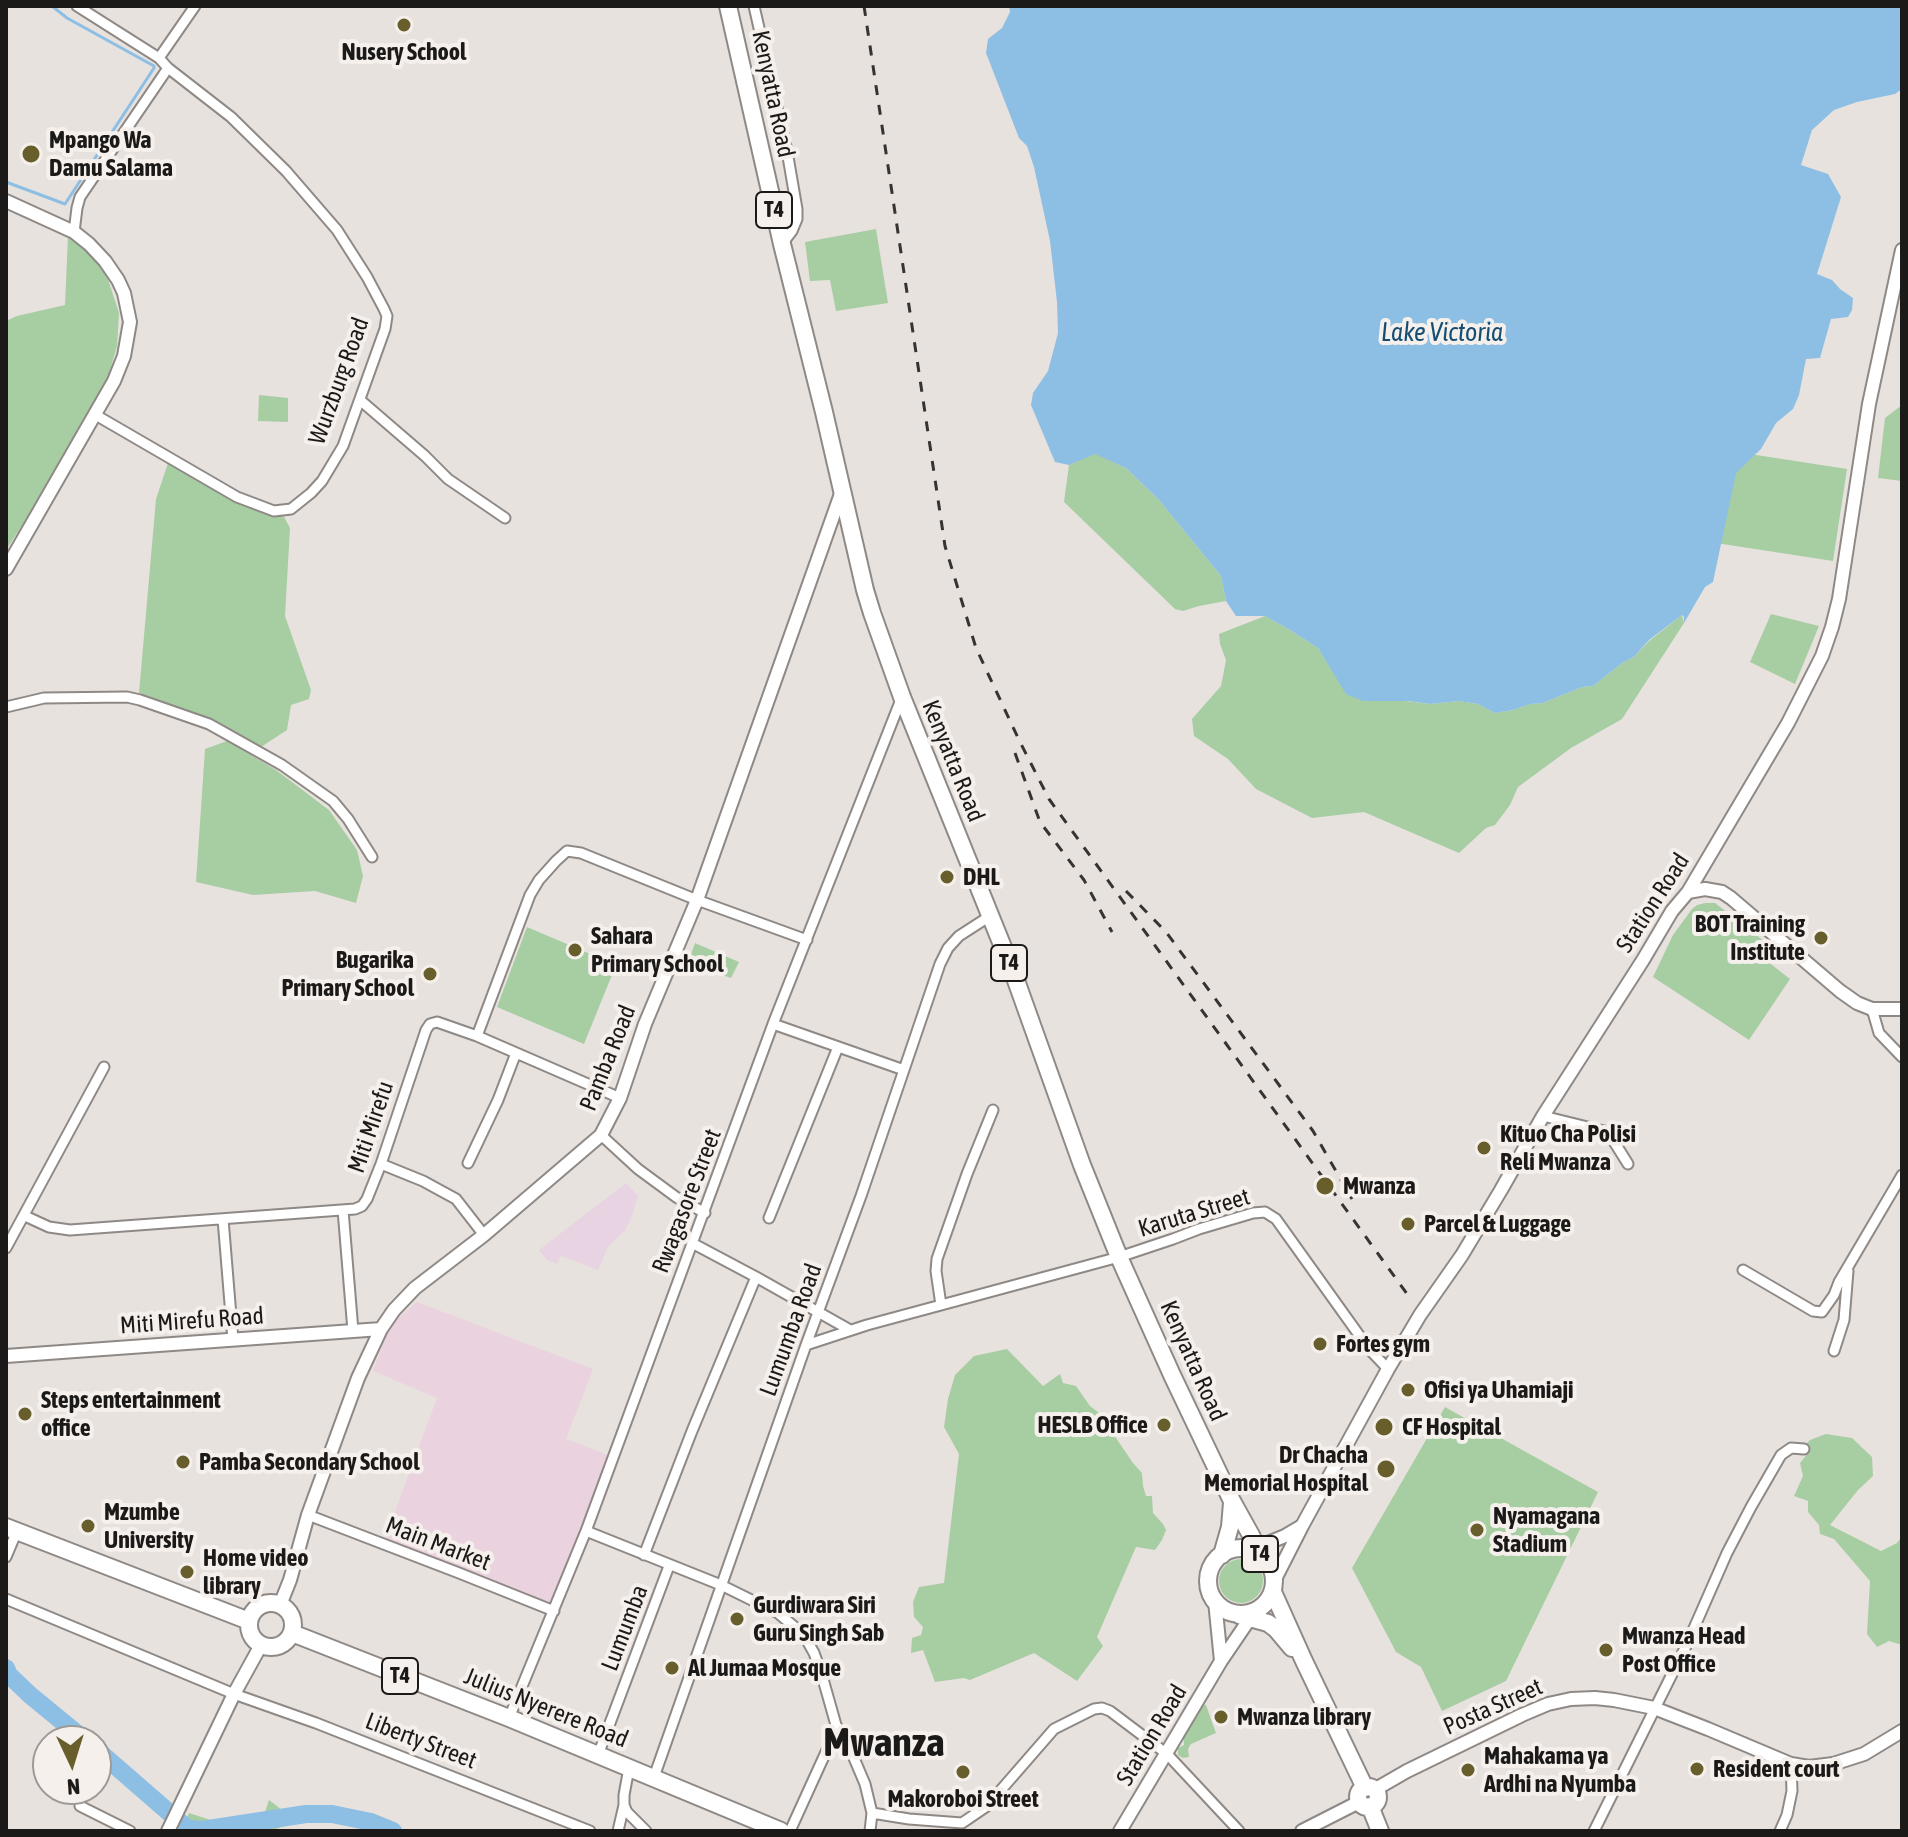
<!DOCTYPE html>
<style>
body{margin:0}
#map{position:relative;width:1908px;height:1837px;overflow:hidden;background:#e8e2df;font-family:"Asap Condensed",sans-serif}
canvas{display:block}
.frame{position:absolute;inset:0;border:8px solid #1c1a19;pointer-events:none}
.north{position:absolute;left:32px;top:1725px;width:80px;height:80px;box-sizing:border-box;background:#f5f0ec;border:2px solid #9e9a98;border-radius:50%;rotate:176deg;font-size:22px;font-weight:700;line-height:32px;text-align:center;color:#1c1a19}
.north::after{content:'';display:block;margin:auto;width:28px;height:36px;background:#685e2b;clip-path:polygon(50% 0,100% 100%,50% 72%,0 100%)}
</style>
<div id="map">
<canvas width="1908" height="1837"></canvas>
<div class="frame"></div>
<div class="north">N</div>
</div>
<script>
const context = document.querySelector('canvas').getContext('2d');
context.lineJoin = 'round';
function fill(path, color) { context.fillStyle = color; context.fill(path, 'evenodd'); }
const toPath = rows => new Path2D(rows.map(r => 'M' + r).join(''));
function trace(path, color, width, dash) { context.strokeStyle = color; context.lineWidth = width; context.lineCap = dash ? 'butt' : 'round'; context.setLineDash(dash || []); context.stroke(path); }
function label(font, color, halo, rows, align = 'center') {
  context.font = font + ' "Asap Condensed",sans-serif'; context.lineWidth = 8; context.setLineDash([]); context.textBaseline = 'middle'; context.strokeStyle = halo; context.fillStyle = color; for (const [text, x, y, turn = 0] of rows) {
    context.save(); context.translate(x, y); context.rotate((+turn || 0) * Math.PI / 180); context.textAlign = isNaN(turn) ? turn : align; if (halo) context.strokeText(text, 0, 0); context.fillText(text, 0, 0); context.restore();
  }
}
const commercial = toPath([
 [417,1302,593,1369,566,1439,613,1457,554,1611,383,1544,437,1398,373,1371,390,1325]
]);
const industrial = toPath([
 [626,1183,638,1196,631,1218,625,1231,609,1245,598,1270,561,1256,557,1264,547,1260,539,1250]
]);
const green = toPath([
 [876,229,888,303,836,311,830,280,810,281,805,242],
 [68,236,104,267,119,313,117,346,104,391,44,492,6,550,6,321,17,316,65,305],
 [259,395,288,398,288,422,258,421],
 [1902,405,1902,481,1878,478,1885,418],
 [1737,452,1847,469,1833,561,1716,543],
 [1095,453,1126,468,1159,500,1221,576,1226,601,1199,606,1183,611,1175,609,1064,502,1069,465],
 [169,460,254,509,283,515,290,528,285,616,311,690,309,699,291,705,287,730,261,747,211,719,139,693,156,499],
 [1771,614,1819,626,1795,684,1750,662],
 [1682,615,1684,623,1622,719,1571,748,1518,787,1510,805,1495,825,1486,828,1459,853,1364,812,1312,818,1256,789,1228,759,1194,736,1192,719,1221,686,1226,660,1220,644,1219,634,1265,616,1290,630,1318,648,1347,694,1430,704,1459,701,1478,704,1495,713,1513,710,1530,704,1543,703,1582,687,1593,686,1622,663,1634,657,1649,641],
 [227,741,276,770,329,810,357,850,363,876,356,903,315,891,253,895,196,882,205,749],
 [1705,903,1715,903,1769,945,1765,949,1771,954,1767,961,1790,979,1749,1040,1653,977,1673,935,1692,909,1697,905],
 [527,927,616,965,584,1044,497,1007],
 [695,943,739,962,731,978,688,963],
 [1007,1349,1043,1386,1060,1374,1063,1383,1076,1386,1090,1406,1099,1413,1133,1463,1142,1473,1143,1486,1146,1496,1152,1496,1153,1513,1163,1524,1166,1530,1162,1540,1155,1550,1136,1547,1097,1637,1103,1646,1077,1681,1034,1653,970,1680,964,1678,935,1682,923,1650,911,1653,912,1638,921,1635,923,1627,914,1617,913,1602,919,1587,944,1583,959,1454,944,1427,948,1399,955,1375,974,1356],
 [1445,1407,1598,1492,1506,1681,1442,1711,1421,1667,1396,1652,1352,1568],
 [1826,1434,1852,1438,1872,1457,1873,1476,1858,1490,1830,1525,1881,1551,1897,1543,1902,1536,1902,1645,1889,1641,1877,1647,1867,1634,1870,1581,1834,1539,1820,1534,1819,1525,1808,1512,1808,1501,1794,1496,1803,1476,1800,1463,1808,1453,1807,1443,1810,1440],
 '1219 1581a22 22 0 1 1 44 0a22 22 0 1 1-44 0Z',
 [1201,1705,1206,1705,1216,1733,1191,1744,1188,1749,1189,1757,1183,1758,1178,1755,1178,1748,1184,1745,1183,1729],
 [269,1800,286,1813,304,1811,307,1805,315,1811,307,1822,300,1820,271,1831,181,1831,189,1813,220,1823,240,1817,264,1815]
]);
const water = toPath([
 [1009,6,1902,6,1902,89,1895,94,1857,102,1834,110,1812,130,1801,165,1828,174,1841,197,1817,274,1832,280,1840,289,1853,298,1852,310,1848,317,1831,319,1820,358,1806,359,1799,395,1793,409,1776,423,1761,449,1736,473,1713,582,1705,587,1684,623,1684,617,1682,615,1649,640,1634,657,1622,663,1593,686,1582,687,1543,703,1530,704,1513,710,1495,713,1478,704,1459,701,1430,704,1408,701,1363,701,1346,694,1318,648,1290,630,1265,616,1236,616,1226,601,1221,576,1159,500,1126,468,1095,454,1069,465,1055,462,1031,405,1033,393,1048,371,1058,333,1057,302,1050,241,1034,167,1027,146,1019,138,986,53,988,39,1002,28,1010,12]
]);
const stream = toPath([
 [6,182,65,204,154,68,154,66,67,18,52,6]
]);
const river = toPath([
 [6,1668,9,1675,30,1695,86,1741],
 [96,1749,188,1829,202,1830,306,1814,332,1814,371,1822,393,1831]
]);
const street = toPath([
 [77,6,159,58,168,68,231,117,286,171,337,230,367,277,384,309,387,316,385,329,343,446,322,481,311,493,291,509,274,511,237,497,94,414],
 [754,6,787,151,797,209,797,219,792,231,782,244],
 [159,58,195,6],
 [74,232,77,208,80,197,168,68],
 [360,400,425,456,448,479,505,518],
 [6,707,44,698,127,697,140,700,209,724,282,765,333,801,348,819,372,857],
 [1872,1009,1879,1033,1902,1057],
 [773,1024,904,1070],
 [477,1036,530,895,539,880,556,861,567,851,581,853,697,900,807,940],
 [1543,1116,1608,1132,1628,1164],
 [601,1135,638,1169,676,1197,705,1213],
 [468,1163,498,1100,516,1053],
 [381,1164,423,1181,456,1199,484,1235],
 [343,1210,353,1331],
 [25,1216,49,1227,70,1230,355,1209,362,1206,367,1199,381,1164,426,1030,430,1024,437,1022,477,1036,620,1098],
 [769,1218,838,1047],
 [223,1219,233,1340],
 [692,1243,756,1277,850,1330],
 [6,1248,104,1067],
 [1743,1270,1813,1311,1822,1312,1834,1295,1839,1282,1902,1175],
 [941,1305,936,1271,937,1259,967,1174,993,1110],
 [806,1345,867,1325,1119,1257,1173,1239,1199,1229,1253,1213,1265,1212,1276,1219,1369,1349,1388,1369],
 [1834,1351,1844,1320,1848,1271],
 [308,1515,459,1573,554,1611],
 [586,1531,721,1585,778,1613,804,1635,814,1653,821,1672,836,1725,831,1741,790,1831],
 [644,1555,692,1431,756,1277],
 [6,1557,17,1531],
 [6,1599,234,1694,316,1723,590,1831],
 [509,1718,586,1531,773,1024,902,697],
 [836,1725,851,1751,865,1784,872,1813,870,1831],
 [598,1755,669,1566],
 [629,1768,624,1795,624,1805,627,1812,646,1831],
 [654,1777,806,1345,861,1196,940,964,948,948,959,936,990,916],
 [80,1806,130,1831],
 [872,1813,909,1819,962,1823,987,1806,1054,1729,1094,1709,1102,1708,1110,1711,1167,1754,1239,1831],
 [618,1831,624,1805],
 [1594,1831,1687,1644,1727,1553,1751,1507,1781,1455,1791,1448,1804,1449],
 [1780,1831,1787,1815,1792,1791,1791,1764]
]);
const secondary = toPath([
 [6,201,74,232,89,244,105,261,118,280,124,293,130,322,124,356,114,381,6,569],
 [1688,892,1705,889,1722,892,1731,898,1840,991,1857,1003,1872,1009,1902,1009],
 [6,1356,381,1329],
 [1253,1549,1285,1536,1302,1526],
 [1274,1581,1302,1526,1388,1369,1420,1315,1462,1255,1501,1190,1543,1116,1643,960,1672,911,1688,892,1788,723,1822,656,1832,627,1839,599,1869,404,1902,250],
 [1215,1601,1221,1661],
 [280,1605,290,1580,308,1515,358,1378,381,1329,394,1310,415,1288,484,1235,601,1135,620,1098,645,1024,697,900,842,491],
 [1374,1790,1407,1771,1522,1715,1548,1704,1571,1699,1595,1698,1614,1700,1654,1708,1708,1729,1791,1764,1809,1767,1833,1764,1864,1754,1902,1731],
 [168,1831,234,1694,261,1645],
 [1120,1831,1221,1661,1255,1611],
 [1302,1831,1359,1802]
]);
const highway = toPath([
 [728,6,782,244,824,412,865,590,872,613,902,697,1013,972,1082,1165,1119,1257,1172,1375,1232,1501,1252,1537,1253,1549],
 [6,1527,249,1621],
 '1208 1581a33 33 0 1 1 66 0a33 33 0 1 1-66 0Z',
 [1222,1555,1230,1527,1232,1503],
 [1273,1592,1304,1661,1365,1788],
 '249 1625a22 22 0 1 1 44 0a22 22 0 1 1-44 0Z',
 [1239,1615,1268,1623,1276,1629,1292,1648],
 [292,1633,509,1718,781,1831],
 '1358 1797a10 10 0 1 1 20 0a10 10 0 1 1-20 0Z',
 [1370,1806,1380,1831]
]);
const rail = toPath([
 [864,6,945,546,976,648,1019,740,1049,799,1410,1298],
 [1015,753,1040,822,1084,880,1112,932],
 [1126,891,1166,932,1313,1131,1352,1199]
]);
const markers = [
 [404,25,8,"#685e2b"],
 [31,154,10,"#685e2b"],
 [947,877,8,"#685e2b"],
 [1821,938,8,"#685e2b"],
 [575,950,8,"#685e2b"],
 [430,974,8,"#685e2b"],
 [1484,1148,8,"#685e2b"],
 [1325,1186,10,"#685e2b"],
 [1408,1224,8,"#685e2b"],
 [1320,1344,8,"#685e2b"],
 [1408,1390,8,"#685e2b"],
 [25,1414,8,"#685e2b"],
 [1164,1425,8,"#685e2b"],
 [1384,1427,10,"#685e2b"],
 [183,1462,8,"#685e2b"],
 [1386,1469,10,"#685e2b"],
 [88,1526,8,"#685e2b"],
 [1477,1530,8,"#685e2b"],
 [187,1572,8,"#685e2b"],
 [737,1619,8,"#685e2b"],
 [1606,1650,8,"#685e2b"],
 [672,1668,8,"#685e2b"],
 [1221,1717,8,"#685e2b"],
 [1697,1769,8,"#685e2b"],
 [1468,1770,8,"#685e2b"],
 [963,1772,8,"#685e2b"]
];
const shields = [
 [774,210,36],
 [1009,963,36],
 [1260,1554,36],
 [400,1676,36]
];
const shieldNames = [
 ["T4",774,210],
 ["T4",1009,963],
 ["T4",1260,1554],
 ["T4",400,1676]
];
const poiNames = [
 ["Nusery School",404,52,"center"],
 ["Mpango Wa",49,140],
 ["Damu Salama",49,168],
 ["DHL",963,877],
 ["BOT Training",1805,924,"right"],
 ["Institute",1805,952,"right"],
 ["Sahara",591,936],
 ["Primary School",591,964],
 ["Bugarika",414,960,"right"],
 ["Primary School",414,988,"right"],
 ["Kituo Cha Polisi",1500,1134],
 ["Reli Mwanza",1500,1162],
 ["Mwanza",1343,1186],
 ["Parcel & Luggage",1424,1224],
 ["Fortes gym",1336,1344],
 ["Ofisi ya Uhamiaji",1424,1390],
 ["Steps entertainment",41,1400],
 ["office",41,1428],
 ["HESLB Office",1148,1425,"right"],
 ["CF Hospital",1402,1427],
 ["Dr Chacha",1368,1455,"right"],
 ["Memorial Hospital",1368,1483,"right"],
 ["Pamba Secondary School",199,1462],
 ["Mzumbe",104,1512],
 ["University",104,1540],
 ["Nyamagana",1493,1516],
 ["Stadium",1493,1544],
 ["Home video",203,1558],
 ["library",203,1586],
 ["Gurdiwara Siri",753,1605],
 ["Guru Singh Sab",753,1633],
 ["Mwanza Head",1622,1636],
 ["Post Office",1622,1664],
 ["Al Jumaa Mosque",688,1668],
 ["Mwanza library",1237,1717],
 ["Mahakama ya",1484,1756],
 ["Ardhi na Nyumba",1484,1784],
 ["Resident court",1713,1769],
 ["Makoroboi Street",963,1799,"center"]
];
const streetNames = [
 ["Kenyatta Road",773,94,78],
 ["Wurzburg Road",339,381,-70],
 ["Kenyatta Road",953,761,68],
 ["Station Road",1653,903,-57],
 ["Pamba Road",608,1058,-68],
 ["Miti Mirefu",371,1127,-71],
 ["Rwagasore Street",687,1201,-69],
 ["Karuta Street",1194,1213,-17],
 ["Miti Mirefu Road",192,1321,-4],
 ["Lumumba Road",791,1330,-70],
 ["Kenyatta Road",1193,1361,66],
 ["Main Market",438,1544,21],
 ["Lumumba",625,1628,-69],
 ["Posta Street",1493,1707,-24],
 ["Julius Nyerere Road",546,1708,22],
 ["Station Road",1152,1735,-59],
 ["Liberty Street",421,1741,21]
];
const waterNames = [
 ["Lake Victoria",1442,333]
];
const townNames = [
 ["Mwanza",884,1743]
];
fill(commercial, '#ead2de');
fill(industrial, '#e7d3e1');
fill(green, '#a7cda2');
fill(water, '#8dbee4');
trace(stream, '#8dbee4', 3);
trace(river, '#8dbee4', 18);
trace(street, '#8f8986', 13);
trace(secondary, '#8f8986', 16);
trace(highway, '#8f8986', 20);
trace(street, '#fff', 9);
trace(secondary, '#fff', 12);
trace(highway, '#fff', 16);
trace(rail, '#363432', 3, [10, 10]);
for (const [x, y, r, color] of markers) { const dot = new Path2D(); dot.arc(x, y, r, 0, 2 * Math.PI); context.fillStyle = color; context.fill(dot); trace(dot, '#f5f0ec', 3); }
for (const [x, y, w] of shields) { const box = new Path2D(); box.roundRect(x - w / 2, y - 18, w, 36, 6); context.fillStyle = '#f5f0ec'; context.fill(box); trace(box, '#1c1a19', 2); }
label('bold 22px', '#1c1a19', null, shieldNames);
label('bold 24px', '#1c1a19', '#f5f0ec', poiNames, 'left');
label('24px', '#1c1a19', '#f5f0ec', streetNames);
label('italic 26px', '#164e73', '#f5f0ec', waterNames);
label('bold 40px', '#1c1a19', '#f5f0ec', townNames);
</script>
